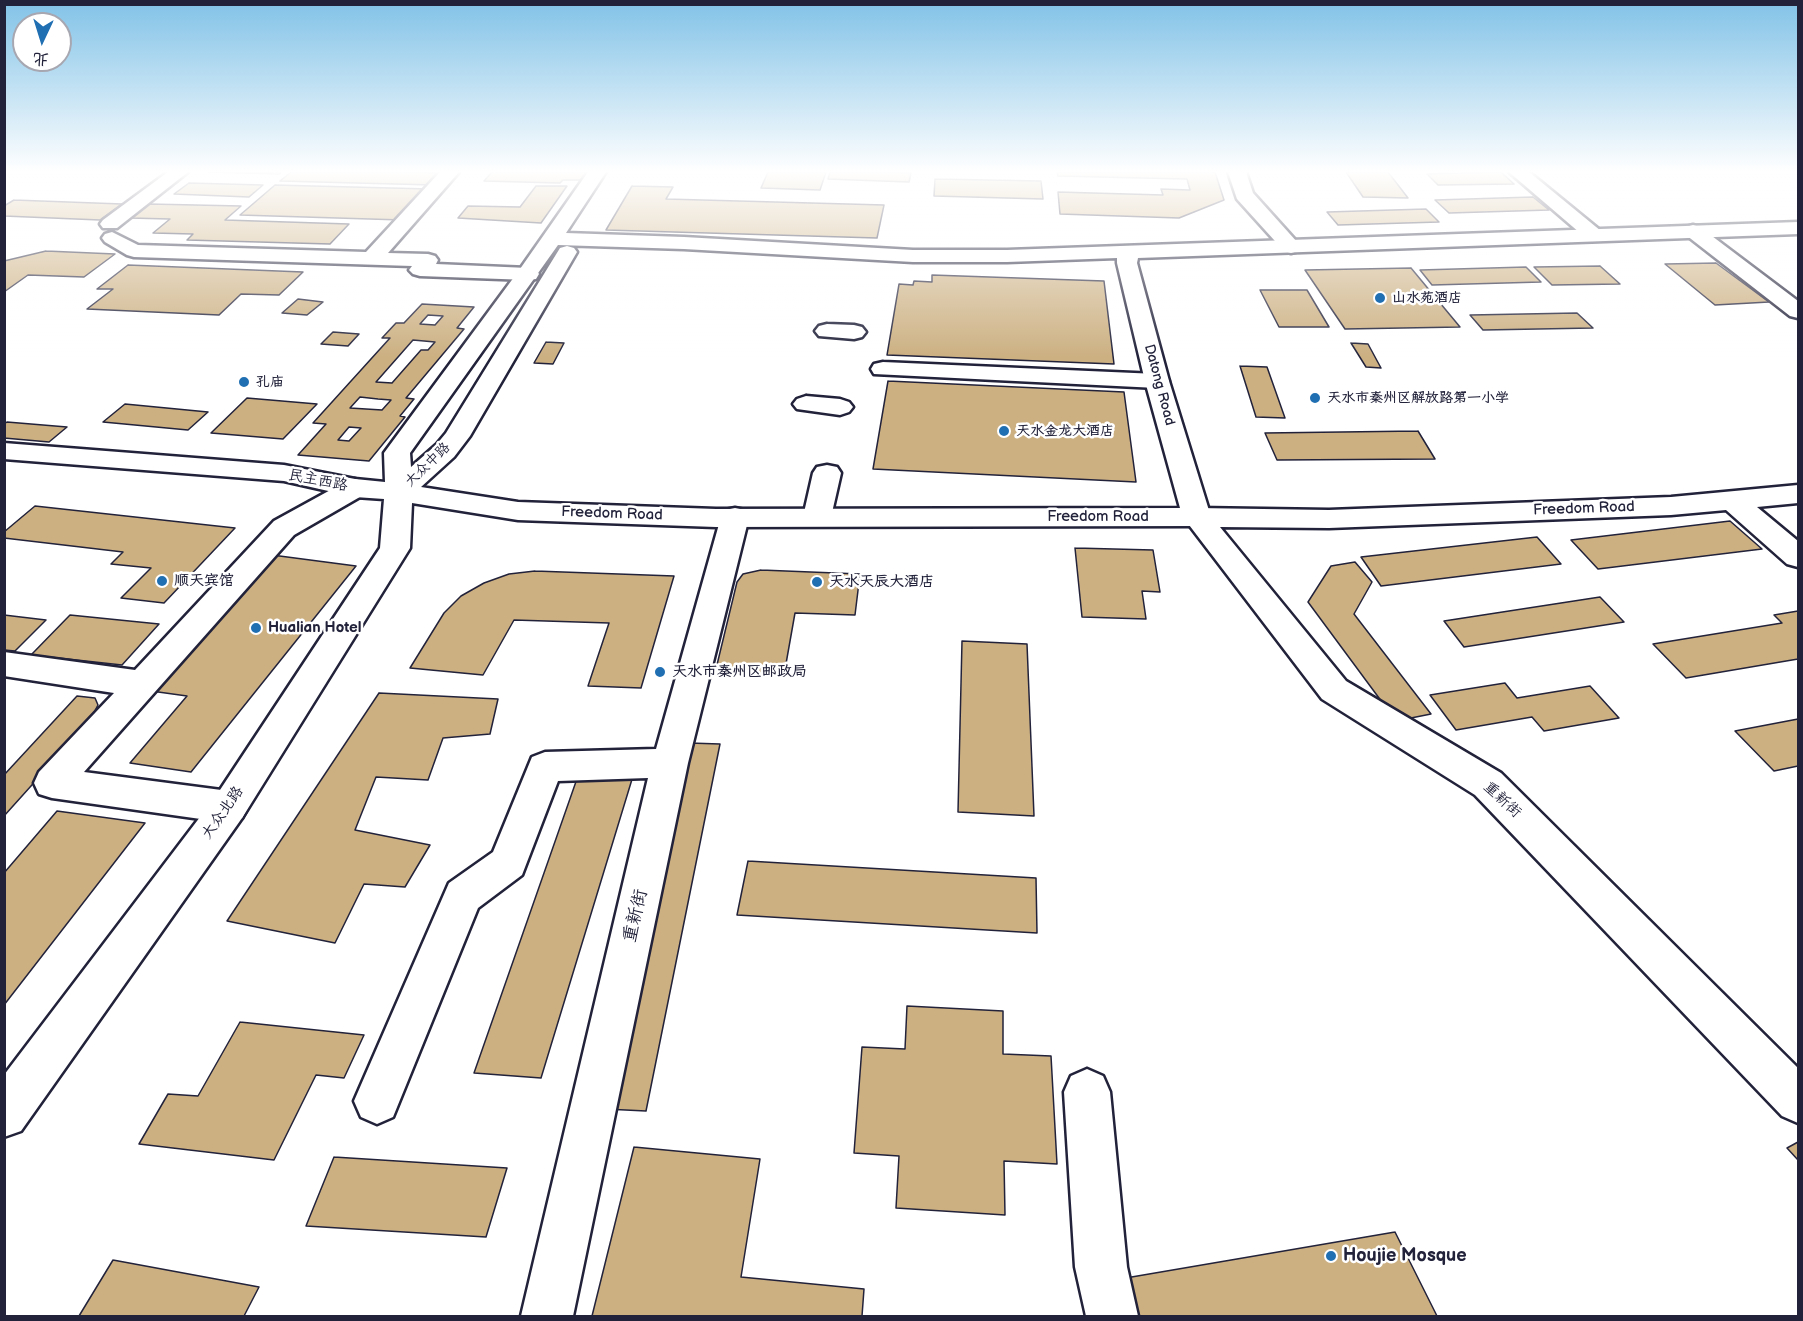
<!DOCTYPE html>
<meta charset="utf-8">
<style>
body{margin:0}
#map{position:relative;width:1803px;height:1321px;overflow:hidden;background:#fff;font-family:"Balsamiq Sans","LXGW WenKai TC",sans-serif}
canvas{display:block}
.frame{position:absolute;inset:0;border:6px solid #22223b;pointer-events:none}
.north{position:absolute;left:12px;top:12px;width:60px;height:60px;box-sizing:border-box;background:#fff;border:2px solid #a7a7b1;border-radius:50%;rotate:184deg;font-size:16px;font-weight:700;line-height:24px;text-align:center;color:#22223b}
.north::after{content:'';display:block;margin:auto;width:21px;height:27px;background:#1f6fb2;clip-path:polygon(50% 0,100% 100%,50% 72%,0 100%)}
</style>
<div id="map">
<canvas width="1803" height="1321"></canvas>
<div class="frame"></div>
<div class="north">北</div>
</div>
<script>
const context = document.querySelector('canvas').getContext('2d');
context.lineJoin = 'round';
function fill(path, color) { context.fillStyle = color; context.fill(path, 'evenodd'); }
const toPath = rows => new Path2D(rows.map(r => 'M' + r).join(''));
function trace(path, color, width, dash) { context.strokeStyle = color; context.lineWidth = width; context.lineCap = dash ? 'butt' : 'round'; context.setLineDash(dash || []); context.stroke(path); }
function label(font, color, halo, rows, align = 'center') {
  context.font = font + ' "Balsamiq Sans","LXGW WenKai TC",sans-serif'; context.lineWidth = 5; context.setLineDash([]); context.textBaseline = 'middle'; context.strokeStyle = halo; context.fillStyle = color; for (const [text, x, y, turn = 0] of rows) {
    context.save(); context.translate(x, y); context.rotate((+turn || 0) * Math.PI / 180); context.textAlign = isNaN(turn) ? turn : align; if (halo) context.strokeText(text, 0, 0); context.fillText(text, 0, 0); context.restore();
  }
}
const building = toPath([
 [209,172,281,172,279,174,209,172],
 [291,172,403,172,445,173,434,185,280,181,291,172],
 [492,172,588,172,581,180,563,180,560,183,484,181,492,172],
 [768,172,826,172,820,190,761,188,768,172],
 [830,172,888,172,911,173,909,182,828,179,830,172],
 [1057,172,1215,172,1224,200,1179,218,1060,214,1058,192,1163,195,1161,189,1190,190,1187,179,1058,176,1057,172],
 [1346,172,1388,172,1408,198,1363,197,1346,172],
 [1501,172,1514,184,1438,185,1427,174,1501,172],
 [935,179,1041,181,1043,199,934,196,935,179],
 [189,183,263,185,249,197,174,194,189,183],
 [275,185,430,189,402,220,240,215,275,185],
 [536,186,567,186,541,223,458,218,468,206,520,207,536,186],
 [632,186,673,187,666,199,884,205,877,238,606,230,632,186],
 [1533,197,1549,210,1449,213,1435,200,1533,197],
 [14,200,122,204,100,220,4,216,4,206,14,200],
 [149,204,241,206,225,220,349,224,330,244,187,240,193,234,153,233,170,219,129,218,149,204],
 [1426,209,1439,222,1338,225,1327,212,1426,209],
 [46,251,115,254,84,277,28,275,4,292,4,261,46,251],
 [1716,263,1769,302,1715,305,1665,264,1716,263],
 [128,265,303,272,279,295,241,294,219,315,87,309,113,289,97,289,128,265],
 [1600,266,1620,284,1552,285,1534,267,1600,266],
 [1526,267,1541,282,1432,285,1420,270,1526,267],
 [1411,268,1460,327,1345,329,1305,270,1411,268],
 [932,275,1104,281,1114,364,887,355,899,284,913,285,914,281,932,282,932,275],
 [1260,290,1307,290,1329,327,1279,327,1260,290],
 [298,299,323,302,307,315,282,313,298,299],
 [422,304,474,307,457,328,464,329,406,398,414,399,400,416,405,417,369,461,298,455,326,424,313,423,390,338,382,338,396,323,404,323,422,304],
 [428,315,443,316,435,325,420,324,428,315],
 [413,340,435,342,428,350,421,350,392,383,376,382,413,340],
 [360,397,378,399,391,400,382,410,350,408,360,397],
 [349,427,361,428,349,441,338,440,349,427],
 [1577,313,1593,328,1483,330,1470,315,1577,313],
 [333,332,359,334,348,346,321,344,333,332],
 [546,342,564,343,553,364,534,363,546,342],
 [1351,343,1368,344,1381,368,1366,367,1351,343],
 [1240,366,1267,367,1285,418,1256,417,1240,366],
 [888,381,1124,392,1136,482,873,469,888,381],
 [247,398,317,404,283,439,211,433,247,398],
 [125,404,208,412,188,430,103,422,125,404],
 [7,422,67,427,49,442,4,438,4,424,7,422],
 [1418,431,1435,459,1277,460,1265,433,1418,431],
 [35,506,235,528,164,603,121,598,151,568,111,564,123,552,4,538,4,532,35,506],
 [1730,521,1762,549,1598,569,1571,540,1730,521],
 [1537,537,1561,564,1381,586,1361,557,1537,537],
 [1075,548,1153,550,1160,592,1142,591,1146,619,1082,617,1075,548],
 [272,555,356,566,191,772,130,763,187,696,151,691,272,555],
 [1355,562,1372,582,1354,614,1431,714,1396,721,1308,602,1331,566,1355,562],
 [761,570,860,574,855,615,795,613,784,675,715,673,737,582,743,574,761,570],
 [535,571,674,576,641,688,588,686,609,623,514,620,483,675,410,668,444,613,461,596,484,583,509,574,535,571],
 [1600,597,1624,622,1464,647,1444,621,1600,597],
 [1798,611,1798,659,1686,678,1653,644,1782,623,1774,615,1798,611],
 [4,615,46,620,15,651,4,650,4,615],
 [70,615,159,624,122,665,31,655,70,615],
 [962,641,1027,644,1034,816,958,812,962,641],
 [1505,683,1517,698,1590,686,1619,718,1544,731,1532,717,1456,730,1430,695,1505,683],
 [379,693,498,699,490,734,443,738,428,780,376,777,355,830,430,845,405,887,364,884,335,943,227,921,379,693],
 [77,696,95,698,98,705,92,716,94,716,4,816,4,775,77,696],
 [1798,719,1798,766,1774,771,1735,731,1798,719],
 [689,743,720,744,646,1111,605,1109,689,743],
 [579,773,633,776,541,1078,474,1073,579,773],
 [57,811,145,823,4,1005,4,873,57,811],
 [748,861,1036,878,1037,933,737,915,748,861],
 [907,1006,1003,1011,1003,1054,1051,1056,1057,1164,1004,1161,1005,1215,896,1208,899,1156,854,1153,862,1047,905,1049,907,1006],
 [240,1022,364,1035,344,1078,316,1075,274,1160,139,1144,168,1094,198,1096,240,1022],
 [1798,1142,1798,1160,1787,1148,1798,1142],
 [634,1147,760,1159,741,1277,864,1289,862,1316,592,1316,634,1147],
 [334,1157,507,1168,486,1237,306,1226,334,1157],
 [1395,1232,1437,1316,1123,1316,1114,1280,1395,1232],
 [113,1260,259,1287,244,1316,79,1316,113,1260]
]);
const minor = toPath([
 [168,172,188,172,117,228,103,228,100,224,103,220,168,172],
 [440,172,459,172,388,253,428,254,435,256,438,260,436,264,528,268,536,269,539,274,536,279,528,280,420,276,413,274,409,270,412,266,134,257,127,255,105,242,102,238,105,234,112,232,138,245,366,252,440,172],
 [1228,172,1246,172,1253,193,1298,243,1301,247,1298,251,1291,253,1284,251,1237,199,1228,172],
 [1509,172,1529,172,1601,231,1604,235,1601,239,1587,239,1509,172],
 [1693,225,1700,227,1798,301,1798,318,1790,316,1686,235,1683,231,1686,227,1693,225],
 [827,324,854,325,862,327,866,332,862,337,854,339,819,336,815,331,819,326,827,324],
 [883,362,1157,374,1166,376,1169,381,1166,386,1157,388,874,374,871,369,874,364,883,362],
 [806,396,840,399,849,402,853,407,849,412,840,415,797,409,793,404,797,399,806,396],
 [827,465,837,467,841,473,831,517,827,524,817,526,807,524,803,517,813,473,817,467,827,465],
 [355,479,365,482,369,488,365,494,294,535,84,772,229,791,242,796,248,807,242,818,229,823,52,798,39,794,34,783,39,772,114,693,4,676,4,652,135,670,274,521,345,482,355,479],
 [1798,485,1798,503,1757,507,1798,541,1798,567,1787,564,1726,510,1671,515,1329,528,1220,527,1346,681,1501,773,1798,1068,1798,1123,1782,1116,1475,795,1322,699,1183,517,1187,510,1197,508,1329,510,1671,497,1798,485],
 [735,508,745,510,749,517,688,763,573,1316,521,1316,648,778,558,781,522,875,478,908,393,1117,377,1124,361,1117,354,1101,449,883,493,852,532,757,545,752,656,749,721,517,725,510,735,508],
 [1087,1069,1103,1076,1110,1092,1127,1267,1138,1316,1086,1316,1075,1267,1064,1092,1071,1076,1087,1069]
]);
const major = toPath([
 [588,172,606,172,566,233,684,237,913,250,1007,250,1798,222,1798,234,1138,258,1137,263,1169,381,1211,517,1207,524,1197,526,716,527,518,520,412,503,410,548,242,818,21,1131,4,1137,4,1075,216,796,380,548,384,499,355,497,284,481,4,459,4,443,284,465,355,479,385,482,384,453,520,269,588,172],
 [558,245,684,249,913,262,1007,262,1117,258,1117,263,1145,381,1180,508,716,509,518,502,421,487,454,457,470,436,577,252,574,248,567,246,560,248,446,433,436,445,411,467,410,453,558,245]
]);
const markers = [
 [1380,298,6,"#1f6fb2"],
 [244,382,6,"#1f6fb2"],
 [1315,398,6,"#1f6fb2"],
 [1004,431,6,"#1f6fb2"],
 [162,581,6,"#1f6fb2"],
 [817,582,6,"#1f6fb2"],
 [256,628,6,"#1f6fb2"],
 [660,672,6,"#1f6fb2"],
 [1331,1256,6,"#1f6fb2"]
];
const farPoinames = [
 ["山水苑酒店",1392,298],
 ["孔庙",256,382],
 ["天水市秦州区解放路第一小学",1327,398],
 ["天水金龙大酒店",1016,431]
];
const farStreetnames = [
 ["Datong Road",1159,385,75],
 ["大众中路",428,465,-44]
];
const streetNames = [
 ["民主西路",318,481,11],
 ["Freedom Road",1584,509,-2],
 ["Freedom Road",612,514,2],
 ["Freedom Road",1098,517],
 ["重新街",1502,800,43],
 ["大众北路",223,813,-55]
];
const poiNames = [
 ["顺天宾馆",174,581],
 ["天水天辰大酒店",829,582],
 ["Hualian Hotel",268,628],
 ["天水市秦州区邮政局",672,672]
];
const nearStreetnames = [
 ["重新街",636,916,-77]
];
const nearPoinames = [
 ["Houjie Mosque",1343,1256]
];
fill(building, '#ccb082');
trace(building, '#22223b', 1.5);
trace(minor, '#22223b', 5);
trace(major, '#22223b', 5);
fill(minor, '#fff');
fill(major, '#fff');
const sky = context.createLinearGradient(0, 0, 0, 357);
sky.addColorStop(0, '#81c2e7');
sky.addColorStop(0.48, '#fff');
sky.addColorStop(1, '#ffffff00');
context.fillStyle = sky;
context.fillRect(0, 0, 1803, 357);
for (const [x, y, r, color] of markers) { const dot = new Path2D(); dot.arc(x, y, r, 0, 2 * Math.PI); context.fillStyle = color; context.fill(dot); trace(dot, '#fff', 2); }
label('bold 14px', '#22223b', '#fff', farPoinames, 'left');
label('14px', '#22223b', '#fff', farStreetnames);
label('15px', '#22223b', '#fff', streetNames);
label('bold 15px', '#22223b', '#fff', poiNames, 'left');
label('18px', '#22223b', '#fff', nearStreetnames);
label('bold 18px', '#22223b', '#fff', nearPoinames, 'left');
</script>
